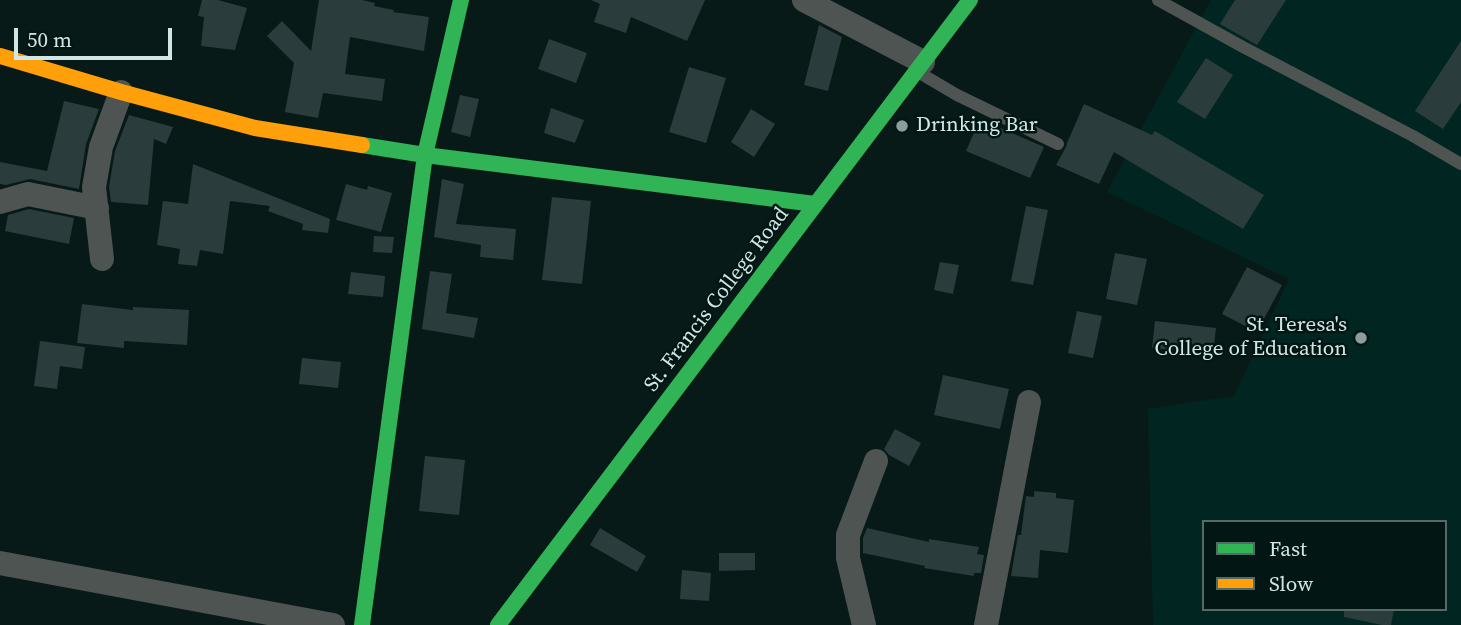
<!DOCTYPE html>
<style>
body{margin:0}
#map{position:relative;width:1461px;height:625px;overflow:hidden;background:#081a17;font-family:"Source Serif 4",serif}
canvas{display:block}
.legend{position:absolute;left:1202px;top:520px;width:245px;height:91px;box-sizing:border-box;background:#021714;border:2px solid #546a67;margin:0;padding:9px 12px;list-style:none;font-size:21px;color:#d0e7e3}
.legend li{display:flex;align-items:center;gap:14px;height:35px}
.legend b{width:35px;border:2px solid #546a67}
.scale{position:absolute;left:14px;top:28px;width:158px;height:32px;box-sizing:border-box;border:4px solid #d0e7e3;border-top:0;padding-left:9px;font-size:21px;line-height:24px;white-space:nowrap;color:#d0e7e3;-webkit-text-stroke:5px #021714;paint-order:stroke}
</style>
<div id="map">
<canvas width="1461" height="625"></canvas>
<ul class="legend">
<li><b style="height:9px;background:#30b455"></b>Fast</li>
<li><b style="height:9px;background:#ff9f0a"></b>Slow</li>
</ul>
<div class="scale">50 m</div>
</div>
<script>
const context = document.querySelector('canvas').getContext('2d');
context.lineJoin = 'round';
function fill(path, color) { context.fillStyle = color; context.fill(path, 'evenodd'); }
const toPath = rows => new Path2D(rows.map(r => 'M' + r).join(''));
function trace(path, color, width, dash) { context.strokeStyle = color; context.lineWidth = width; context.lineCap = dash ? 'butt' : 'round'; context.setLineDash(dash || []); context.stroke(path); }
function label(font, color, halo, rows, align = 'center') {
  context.font = font + ' "Source Serif 4",serif'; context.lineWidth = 5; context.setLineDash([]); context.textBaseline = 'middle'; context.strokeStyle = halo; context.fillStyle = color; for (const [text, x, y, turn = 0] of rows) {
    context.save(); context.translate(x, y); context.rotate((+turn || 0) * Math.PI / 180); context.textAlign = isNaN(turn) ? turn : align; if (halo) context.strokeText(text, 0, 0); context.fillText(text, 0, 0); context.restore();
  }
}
const built = toPath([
 [1211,0,1461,0,1461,625,1153,625,1148,409,1234,396,1289,279,1107,192],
 [1204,522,1445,522,1445,609,1204,609]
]);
const building = toPath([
 [202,0,218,0,247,8,235,50,201,46,204,17,198,16],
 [319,0,362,0,375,3,374,6,394,10,393,12,429,17,424,51,350,37,345,74,385,79,382,101,323,93,318,118,285,112,294,63,267,36,282,21,311,51],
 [591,0,705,0,687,41,631,17,626,33,594,22,600,4],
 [1235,0,1286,0,1257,45,1220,24],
 [819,25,842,37,828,91,804,85],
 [549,39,587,53,576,83,538,69],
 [1461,41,1461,102,1443,129,1415,111],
 [1206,58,1233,75,1205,119,1177,102],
 [689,67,726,78,706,143,669,132],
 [460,95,479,99,470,137,451,132],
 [64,101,99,109,86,144,79,189,30,179,6,185,0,184,0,162,47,171],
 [1084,104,1152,135,1155,131,1264,195,1243,229,1114,152,1099,184,1056,165,1066,147,1067,143],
 [551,108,584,120,575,143,544,133],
 [751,109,775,124,754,157,731,142],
 [129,115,173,127,166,144,154,139,148,205,111,202,109,187,115,151],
 [980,119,1044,147,1030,178,966,151],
 [193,164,330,219,328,233,302,230,303,224,268,211,270,206,230,201,223,254,200,250,197,266,178,264,180,249,157,245,163,201,188,204],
 [442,179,464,184,456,224,516,229,513,260,480,257,481,245,434,237],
 [346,184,367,190,368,186,392,193,381,232,336,220],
 [552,197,591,201,582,284,542,280],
 [1026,206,1048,210,1033,285,1011,281],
 [29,209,74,218,69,244,5,231,8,215],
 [374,236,394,237,392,253,373,252],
 [1115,253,1147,259,1137,305,1106,299],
 [940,262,959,265,953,294,934,290],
 [1247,267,1282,285,1257,332,1222,314],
 [430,271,452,274,446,313,478,318,474,338,422,329],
 [351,272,385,276,383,297,348,294],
 [82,304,133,310,133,307,189,310,187,345,124,341,124,348,77,343],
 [1077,311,1102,316,1093,358,1068,353],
 [1155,321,1216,328,1213,354,1152,348],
 [40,341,85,347,82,369,60,366,57,389,34,386],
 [302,358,341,362,338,388,299,384],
 [943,375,1009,389,1000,429,934,415],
 [895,429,921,443,909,466,889,455,884,449],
 [425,456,465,460,459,515,419,511],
 [1034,491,1056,493,1056,498,1074,500,1068,553,1040,550,1038,578,1011,576,1018,535,1021,535,1026,496,1034,497],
 [600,528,646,556,637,572,590,545],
 [867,528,929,542,929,539,979,547,977,554,984,555,981,573,974,573,974,576,924,568,925,566,863,553,863,538],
 [719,553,755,553,755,570,719,571],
 [682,570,711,573,709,601,680,599],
 [1344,609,1394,609,1391,625,1382,625,1344,617]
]);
const lane = toPath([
 [1158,0,1243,47,1413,136,1461,164],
 [918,72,957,95,1058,144]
]);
const street = toPath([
 [804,0,923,62],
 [0,202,28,194,97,208],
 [102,259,94,187,101,147,121,92],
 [0,563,333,625],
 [864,625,848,558,848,535,876,461],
 [986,625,1029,402]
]);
const fast = toPath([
 [362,145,425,155,815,204],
 [362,625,425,155,461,0],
 [498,625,970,0]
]);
const slow = toPath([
 [0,56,121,92,255,128,362,145]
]);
const markers = [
 [902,126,7,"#8a9f9c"],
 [1361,338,7,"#8a9f9c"]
];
const poiNames = [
 ["Drinking Bar",916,126],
 ["St. Teresa's",1347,326,"right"],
 ["College of Education",1347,350,"right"]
];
const streetNames = [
 ["St. Francis College Road",717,300,-53]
];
fill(built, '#012622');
fill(building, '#2a3c3c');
trace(lane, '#4d5451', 12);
trace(street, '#4d5451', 24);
trace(fast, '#30b455', 16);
trace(slow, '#ff9f0a', 16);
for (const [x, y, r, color] of markers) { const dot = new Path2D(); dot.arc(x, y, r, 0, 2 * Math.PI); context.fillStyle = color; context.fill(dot); trace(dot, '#021714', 2.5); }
label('21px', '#d0e7e3', '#021714', poiNames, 'left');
label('21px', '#d0e7e3', '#021714', streetNames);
</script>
